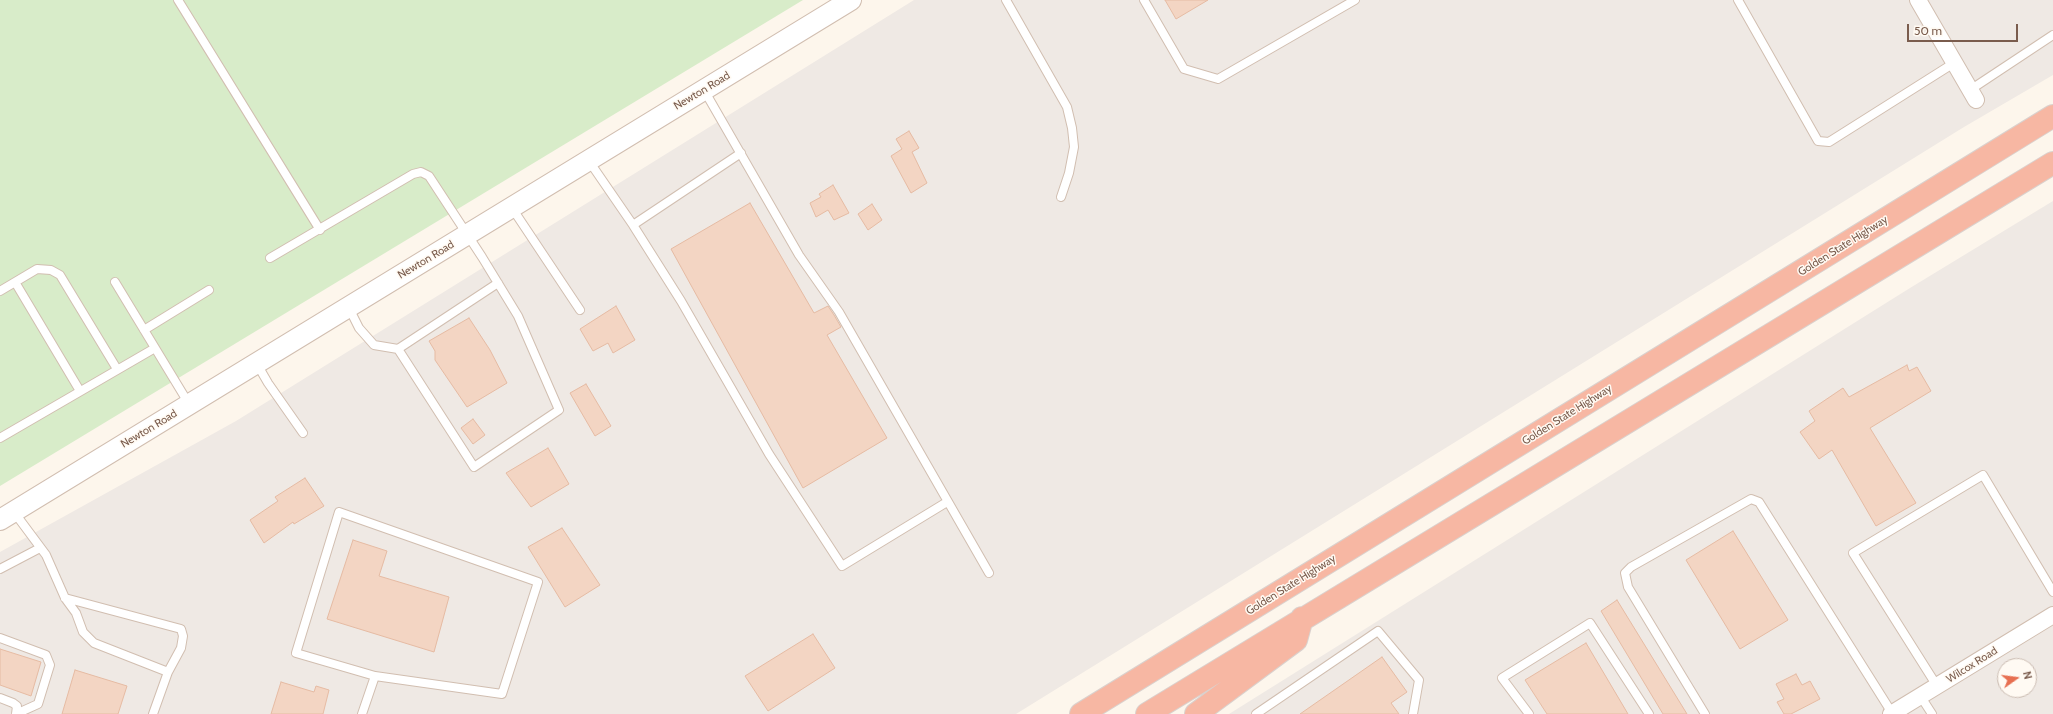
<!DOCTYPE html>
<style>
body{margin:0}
#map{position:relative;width:2053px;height:714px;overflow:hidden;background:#fdf6ec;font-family:Cabin,sans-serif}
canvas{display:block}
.north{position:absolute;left:1997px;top:658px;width:40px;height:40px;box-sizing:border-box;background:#fffaf3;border:1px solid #cabbb1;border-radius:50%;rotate:76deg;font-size:11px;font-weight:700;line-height:16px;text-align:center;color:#7a5c4d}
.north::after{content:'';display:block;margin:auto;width:14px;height:18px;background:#e76f51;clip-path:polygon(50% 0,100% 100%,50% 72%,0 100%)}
.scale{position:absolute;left:1907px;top:24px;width:111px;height:18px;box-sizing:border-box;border:2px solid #7a5c4d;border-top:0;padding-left:5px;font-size:12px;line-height:14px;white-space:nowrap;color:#7a5c4d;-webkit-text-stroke:3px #fffaf3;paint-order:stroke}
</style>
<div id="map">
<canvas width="2053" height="714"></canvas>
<div class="north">N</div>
<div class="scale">50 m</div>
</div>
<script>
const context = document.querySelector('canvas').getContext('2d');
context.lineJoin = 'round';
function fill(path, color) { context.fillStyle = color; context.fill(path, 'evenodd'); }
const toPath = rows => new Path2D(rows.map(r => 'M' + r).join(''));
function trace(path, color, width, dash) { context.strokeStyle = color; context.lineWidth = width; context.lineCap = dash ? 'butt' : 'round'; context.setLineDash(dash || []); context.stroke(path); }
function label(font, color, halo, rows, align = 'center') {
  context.font = font + ' Cabin,sans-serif'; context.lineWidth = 3; context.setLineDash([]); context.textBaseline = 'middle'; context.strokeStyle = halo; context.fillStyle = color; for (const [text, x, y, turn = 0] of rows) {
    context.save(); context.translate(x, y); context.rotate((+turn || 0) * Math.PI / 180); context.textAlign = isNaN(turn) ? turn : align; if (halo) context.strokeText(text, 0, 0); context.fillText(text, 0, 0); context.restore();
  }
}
const industrial = toPath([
 [914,0,2053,0,2053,75,1964,127,1016,714,0,714,0,552,236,421],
 [2053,201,2053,714,1229,714,1910,288],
 [2005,666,2029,666,2029,690,2005,690]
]);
const green = toPath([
 [0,0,803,0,0,486]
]);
const building = toPath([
 [1165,0,1208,0,1176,19,1165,0],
 [909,131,919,148,912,152,927,183,911,193,891,156,902,149,896,139,909,131],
 [833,185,849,213,834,220,828,210,816,217,810,203,821,197,819,194,833,185],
 [750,203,814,313,828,306,834,315,841,327,827,335,887,438,803,488,671,249,750,203],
 [872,204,882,220,868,230,858,214,872,204],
 [616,306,635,340,613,353,608,343,593,351,580,329,616,306],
 [469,318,490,350,507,383,467,407,435,360,435,351,429,341,469,318],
 [1907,365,1909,371,1917,367,1931,391,1870,428,1916,503,1876,526,1832,450,1819,459,1800,432,1815,421,1809,411,1843,388,1849,397,1907,365],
 [586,384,611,426,595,436,570,393,586,384],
 [473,419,485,435,473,444,461,428,473,419],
 [548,448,569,484,531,507,506,473,548,448],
 [305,478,324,506,294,524,293,522,264,543,250,520,278,501,275,497,305,478],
 [562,528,600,585,565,607,528,547,562,528],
 [1733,531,1788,620,1740,649,1686,560,1733,531],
 [353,540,387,551,379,576,449,597,434,652,327,619,353,540],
 [1617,600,1687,714,1663,714,1601,611,1617,600],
 [813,634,835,668,768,711,745,676,813,634],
 [1586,643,1628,714,1547,714,1525,680,1586,643],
 [0,649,41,662,31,696,0,685,0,649],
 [1382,657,1407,692,1391,703,1399,714,1300,714,1382,657],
 [75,670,127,686,118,714,62,714,75,670],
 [1796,674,1802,685,1810,681,1820,699,1791,714,1784,714,1777,702,1784,699,1776,684,1796,674],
 [281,682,314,692,316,686,329,690,323,714,271,714,281,682]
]);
const service = toPath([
 [178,0,320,230],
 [1006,0,1067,107,1072,128,1074,147,1069,173,1061,197],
 [1144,0,1184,69,1218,79,1355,0],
 [1738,0,1818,141,1829,142,1954,63],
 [704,90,799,255,839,312,989,573],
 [1970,90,2053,35],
 [589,161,633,225,681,301,769,454,842,566,947,502],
 [512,208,580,310],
 [633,225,741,153],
 [270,258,413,174,421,172,429,176,482,257,518,316,559,410,474,467,398,349,498,283],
 [15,282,80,391],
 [115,282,189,404],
 [0,291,37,269,51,270,60,275,117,369],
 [349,308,359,328,374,345,398,349],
 [144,330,209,290],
 [257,364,268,383,303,433],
 [0,438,155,348],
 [14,512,46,555,65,598,76,613,83,632,94,643,168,672],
 [339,512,538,582,502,694,375,676,296,653,339,512],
 [0,569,40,548],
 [65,598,181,629,183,636,181,648,168,672,153,714],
 [0,638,46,655,50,665,38,704,16,714],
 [1937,686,1853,553,1983,475,2053,592],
 [1921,697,1932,714],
 [0,698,13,703,17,706,16,714],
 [362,714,375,676],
 [1256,714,1378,631,1419,680,1413,714],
 [1529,714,1502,678,1590,623,1649,714],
 [1705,714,1628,587,1625,573,1631,567,1751,499,1759,502,1892,713]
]);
const minor = toPath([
 [1918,0,1976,100],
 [1891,714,2053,615]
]);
const tertiary = toPath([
 [0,520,851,0]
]);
const motorway = toPath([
 [1081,714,2053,116],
 [1147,714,2053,163],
 [1196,714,1296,640,1302,618]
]);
const streetNames = [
 ["Newton Road",702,91,-31],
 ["Golden State Highway",1843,246,-32],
 ["Newton Road",426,260,-31],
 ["Golden State Highway",1567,415,-32],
 ["Newton Road",149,429,-31],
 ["Golden State Highway",1291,585,-32],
 ["Wilcox Road",1972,665,-32]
];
fill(industrial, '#efe9e4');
fill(green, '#d8ecc9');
fill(building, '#f3d5c3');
trace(building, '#e6bba3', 1);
trace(service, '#d1beb0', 10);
trace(minor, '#d1beb0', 18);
trace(tertiary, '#d1beb0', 22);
trace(motorway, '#dad1cd', 24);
trace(service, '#fff', 8);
trace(minor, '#fff', 16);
trace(tertiary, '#fff', 20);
trace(motorway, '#f7b7a3', 22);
label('11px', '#7a5c4d', '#fffaf3', streetNames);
</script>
